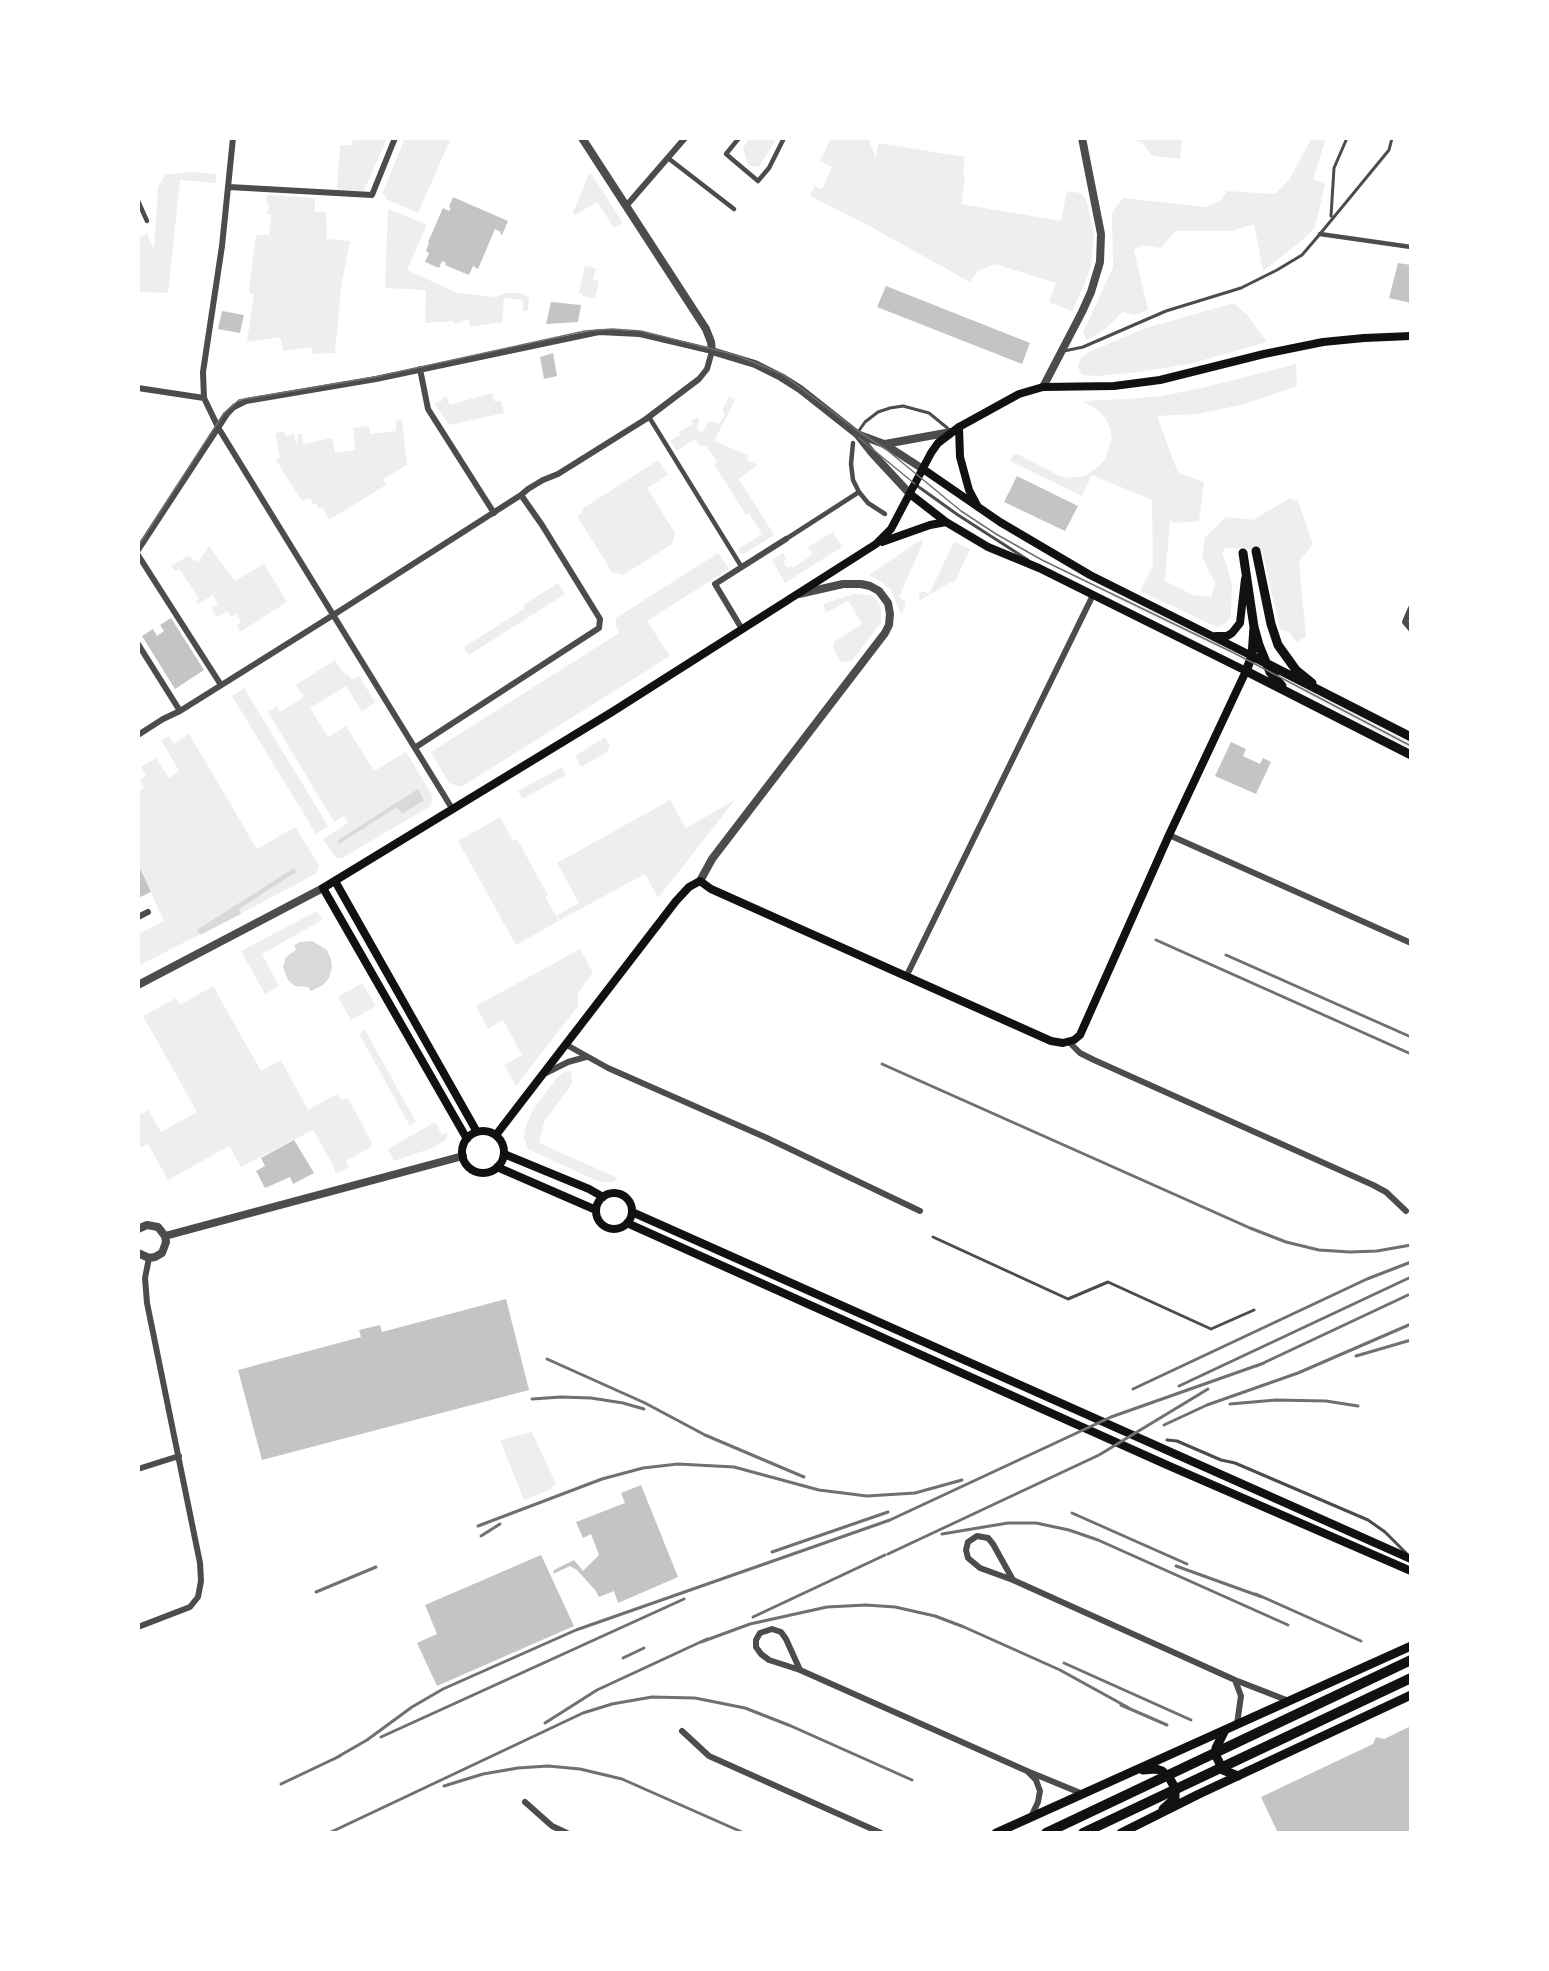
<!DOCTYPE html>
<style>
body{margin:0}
#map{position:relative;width:1549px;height:1971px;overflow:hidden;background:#fff;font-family:Raleway,sans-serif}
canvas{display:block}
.frame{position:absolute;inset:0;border:140px solid #fff;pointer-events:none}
</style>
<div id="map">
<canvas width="1549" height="1971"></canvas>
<div class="frame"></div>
</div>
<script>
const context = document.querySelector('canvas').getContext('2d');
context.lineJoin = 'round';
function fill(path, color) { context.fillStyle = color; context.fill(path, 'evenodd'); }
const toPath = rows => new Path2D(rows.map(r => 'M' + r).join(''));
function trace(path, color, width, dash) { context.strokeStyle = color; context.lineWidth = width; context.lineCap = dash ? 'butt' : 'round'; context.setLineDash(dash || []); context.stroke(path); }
const green = toPath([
 [353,138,387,138,364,191,337,190,340,145,352,145],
 [405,138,451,138,418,213,386,199,386,196,382,194],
 [750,138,776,138,776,140,759,167,748,165,743,148],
 [831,138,868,138,876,158,878,143,965,157,963,174,965,178,961,204,1061,221,1067,191,1080,193,1086,199,1094,234,1091,265,1086,281,1072,311,1049,302,1056,283,995,264,978,271,970,282,862,222,810,196,815,186,822,189,832,167,820,161],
 [1133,138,1182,138,1180,159,1153,156,1141,142,1133,140],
 [1312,138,1326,138,1313,179,1325,184,1315,228,1299,243,1263,271,1254,224,1232,231,1175,231,1161,248,1142,245,1134,250,1148,310,1134,315,1123,312,1104,330,1087,340,1083,333,1113,267,1112,213,1123,198,1206,207,1220,201,1227,191,1275,194,1289,180],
 [191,172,216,174,216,183,180,180,168,293,138,292,138,239,147,234,154,249,158,187,165,175],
 [590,172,623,223,614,228,597,202,575,215,573,212],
 [267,195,315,198,315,212,326,212,327,239,350,241,341,288,335,353,313,354,311,347,283,351,280,337,247,342,254,294,250,294,249,289,256,235,269,235,271,215,267,214,269,204,266,203],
 [388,209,427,225,407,270,457,293,496,297,507,293,520,293,529,297,528,311,523,311,523,300,504,298,502,322,470,327,469,319,454,324,454,321,425,323,426,290,385,288],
 [585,266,596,268,593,280,599,281,595,299,582,296,583,294,579,293],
 [1234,303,1248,316,1267,342,1193,363,1139,372,1097,376,1084,375,1080,372,1078,366,1081,358,1091,351,1146,328],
 [1296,364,1297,386,1245,404,1198,414,1157,416,1178,473,1204,482,1199,521,1176,523,1170,520,1165,581,1193,595,1211,597,1215,583,1202,556,1205,537,1226,517,1253,520,1290,498,1298,501,1313,544,1299,561,1306,637,1296,642,1289,632,1280,629,1262,550,1226,548,1222,553,1227,565,1232,586,1231,616,1226,623,1217,627,1140,591,1153,566,1152,500,1092,475,1082,496,1010,461,1013,455,1019,455,1060,476,1070,478,1084,476,1095,469,1104,461,1112,439,1110,428,1105,418,1099,411,1083,401,1128,399,1161,396,1202,388],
 [492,393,494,401,501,401,504,413,449,425,434,403,442,401,442,399,447,396,449,405],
 [729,396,735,400,714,441,748,455,747,460,758,465,739,479,774,535,742,555,738,549,762,534,749,513,746,515,714,464,717,462,707,447,699,445,695,439,677,451,670,441,680,435,679,432,693,424,691,421,698,417,699,420,697,430,702,433,709,421,719,424,725,414,722,411],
 [402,420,407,465,383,479,386,485,329,520,323,508,318,508,316,503,312,504,311,498,302,501,276,460,280,457,275,433,284,432,286,436,294,434,296,443,298,442,297,434,302,434,303,444,332,438,335,453,355,450,353,428,369,426,370,434,396,431,396,421],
 [658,460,668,475,647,488,675,533,672,544,623,575,612,572,577,516,583,512,582,509],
 [833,532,842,547,785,583,772,560,783,553,786,558,783,561,787,568,791,566,793,568,812,555,808,547],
 [922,539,923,543,899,597,905,601,905,607,901,614,891,590,880,581,869,575],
 [954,542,970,549,955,581,949,583,919,601,919,594,922,591,929,594],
 [209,546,235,581,264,564,287,602,240,632,237,625,241,622,236,614,231,617,228,611,217,617,212,608,218,604,213,595,198,604,196,601,199,598,179,569,175,571,171,566,188,556,198,562],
 [718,553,729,569,647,621,670,656,461,787,449,783,431,752,619,633,616,626,616,618],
 [558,583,565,594,469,655,464,647,524,609,523,605],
 [1113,592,1228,647,1231,651,1228,652,1111,596],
 [854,594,870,595,878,601,881,609,881,622,852,661,841,662,833,648,834,642,862,624,848,601,826,613,823,604],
 [335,660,344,674,348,675,352,680,359,676,375,702,362,712,346,686,310,708,328,737,346,726,374,771,406,752,432,795,432,801,429,807,342,858,336,858,323,839,348,823,344,816,334,822,268,712,277,706,280,712,304,697,296,685],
 [1297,684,1411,743,1411,749,1296,688,1295,685],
 [244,688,328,826,316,834,232,696],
 [189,734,257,849,295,827,319,865,318,870,315,874,261,903,138,966,138,934,164,921,138,864,138,792,144,788,139,780,146,776,141,767,156,758,169,778,179,771,161,740,169,736,174,744],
 [605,737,610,746,607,752,581,767,575,756],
 [562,767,566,775,522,799,518,791],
 [670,800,686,828,735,800,658,898,645,874,560,920,557,915,579,903,557,863],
 [500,817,513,841,517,839,548,895,545,897,559,921,516,945,458,841],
 [317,911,322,920,262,954,279,986,265,994,241,951],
 [580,949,593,972,578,993,578,1006,516,1086,504,1065,522,1055,503,1020,488,1029,476,1006],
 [362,983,376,1006,351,1020,338,997],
 [213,986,261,1071,281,1060,308,1110,337,1094,341,1100,348,1098,372,1143,371,1147,346,1161,349,1167,338,1173,335,1172,335,1169,313,1130,241,1167,229,1146,168,1180,148,1144,138,1149,138,1116,148,1110,161,1132,197,1112,143,1016,176,998,180,1005],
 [365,1030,416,1122,410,1126,359,1034],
 [571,1071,572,1084,544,1122,539,1143,618,1178,613,1182,601,1182,593,1179,528,1149,524,1137,526,1125,534,1108,558,1077,564,1072],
 [435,1122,442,1135,448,1132,446,1140,432,1148,394,1161,388,1149],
 [532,1432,556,1484,550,1490,524,1500,500,1440]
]);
const water = toPath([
 [418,789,424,800,402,814,397,807,339,844,337,841],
 [294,868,296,872,239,909,241,914,200,935,197,930],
 [312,941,327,950,331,959,332,968,329,978,323,985,311,991,308,987,295,986,288,980,283,967,286,957,296,950,294,945,300,942]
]);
const building = toPath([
 [453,197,508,221,502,235,500,234,501,232,495,229,478,269,473,266,469,275,445,265,446,263,442,261,439,268,425,262,429,253,426,251,429,243,428,242,443,208,449,211,451,208,449,207],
 [1398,263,1411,265,1411,303,1389,298],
 [886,286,1030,343,1022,364,877,307],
 [551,302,581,305,578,322,546,324],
 [222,311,244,315,240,333,218,329],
 [553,353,557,376,544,379,540,357],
 [1017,476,1078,506,1065,531,1004,502],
 [171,618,204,670,175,689,142,636,153,629,157,636,164,631,160,625],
 [1231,742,1246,749,1243,756,1260,764,1263,758,1271,762,1256,794,1215,776],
 [138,864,151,892,138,898],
 [294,1140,314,1173,293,1184,290,1177,265,1188,256,1171,265,1166,261,1158],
 [506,1299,529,1390,262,1460,238,1370,361,1337,359,1330,380,1325,382,1332],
 [641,1485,678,1577,618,1603,614,1591,599,1597,595,1590,577,1570,570,1566,553,1574,554,1570,574,1560,583,1571,599,1555,591,1534,583,1538,576,1522,625,1503,621,1493],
 [541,1555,574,1626,437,1686,417,1643,437,1634,425,1605],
 [1411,1726,1411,1833,1278,1833,1261,1797,1373,1744,1376,1737,1384,1739]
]);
const service = toPath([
 [1331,216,1334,168,1347,138],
 [1064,351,1083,347,1166,311,1241,288,1277,270,1302,255,1320,234,1389,150,1392,138],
 [858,432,865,422,878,412,890,408,903,406,929,413,951,431],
 [916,485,958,515,1028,560],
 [933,1237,1068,1299,1108,1282,1211,1329,1254,1310],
 [1167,1440,1177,1441,1221,1460,1235,1463,1368,1520,1385,1532,1406,1553]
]);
const pedestrian = toPath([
 [739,138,726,154,758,181,769,168,784,138],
 [668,158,734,209],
 [138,201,147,221],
 [1320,234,1411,247],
 [649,417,741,566],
 [853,443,851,464,853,480,859,492,868,503,885,514],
 [786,539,859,492]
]);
const minor = toPath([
 [233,138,222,246,203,372,204,398,219,429,453,810],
 [229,187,372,195,395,138],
 [627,205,685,138],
 [420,369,428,409,494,513],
 [138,388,204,398],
 [138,550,227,414,234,407,246,401,376,379,599,332,640,334,712,351,707,369,699,379,646,419,558,474,543,480,528,489,521,495,338,612,180,711,163,719,138,735],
 [138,555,221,685],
 [1411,608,1405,622,1411,629],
 [742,629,715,584,786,539],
 [138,644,180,711],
 [416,747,599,628,600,619,542,525,521,495],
 [1169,835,1411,943],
 [138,917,148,912],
 [906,977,1093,595],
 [1069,1042,1080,1053,1094,1060,1373,1185,1386,1192,1406,1211],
 [565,1044,608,1068,767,1138,920,1211],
 [546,1073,568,1062,586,1057],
 [138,1469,179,1456],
 [1013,1580,993,1544,988,1538,977,1536,968,1542,966,1550,968,1558,980,1568,1013,1580,1235,1680,1289,1701],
 [138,1627,190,1607,198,1597,201,1581,200,1563,147,1303,145,1278,149,1258],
 [800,1670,786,1639,781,1632,772,1629,760,1633,756,1640,756,1647,761,1654,769,1660,800,1670,1027,1771],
 [1235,1680,1241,1696,1237,1724],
 [682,1731,709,1756,881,1833],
 [525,1802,552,1826,567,1833],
 [1031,1817,1038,1802,1040,1791,1036,1780,1027,1771,1083,1794]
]);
const tertiary = toPath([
 [582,138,706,329,711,342,712,351,755,364,781,377,800,389,857,434,884,444,923,469],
 [1043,387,1082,312,1091,292,1100,262,1101,234,1082,138],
 [857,434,872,453,910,494],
 [885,444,951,432],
 [700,881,712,859,885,633,889,625,890,614,888,603,879,591,870,586,861,584,843,584,799,594],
 [138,985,323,888],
 [138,1229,147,1225,158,1227,165,1236,166,1242,162,1253,155,1257,149,1258,138,1253],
 [165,1236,463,1156]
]);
const secondary = toPath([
 [959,427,960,457,969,490,978,507],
 [923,469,1000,522,1090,575,1252,656],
 [882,542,930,525,946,522],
 [1216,636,1227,636,1232,633,1240,623,1245,579],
 [335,881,477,1132],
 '462 1152a21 21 0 1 1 42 0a21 21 0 1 1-42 0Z',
 [496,1135,676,901,689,887,700,881,711,889,1051,1041,1063,1043,1074,1040,1080,1035,1169,835,1246,671,1039,568,988,547,946,522,910,494],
 [467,1139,323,888,612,712,876,544,891,529,931,453,938,443,959,427,1019,394,1043,387,1114,386,1160,380,1264,354,1323,342,1364,338,1411,336],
 [504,1154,589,1189,603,1197],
 [497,1167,596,1210],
 '596 1211a18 18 0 1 1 36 0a18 18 0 1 1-36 0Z',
 [632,1212,1411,1559],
 [627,1223,1167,1465,1411,1571]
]);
const primary = toPath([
 [1256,551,1271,624,1278,645,1296,670,1312,683],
 [1243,553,1254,627,1259,645,1270,672,1282,686],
 [1254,627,1252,656,1246,671,1411,755],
 [1252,656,1411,737],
 [1225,1730,1216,1748,1216,1756,1223,1770,1238,1776],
 [1143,1770,1156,1769,1162,1771,1170,1779,1175,1788,1175,1798,1163,1809],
 [996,1833,1411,1646],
 [1121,1833,1199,1794,1411,1695]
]);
const motorway = toPath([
 [1046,1833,1411,1660],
 [1083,1833,1411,1678]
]);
const tram = toPath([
 [859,438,915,484],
 [138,546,224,413,239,400,375,377,585,331,612,329,641,331,736,355,782,374,858,431,887,450,961,511,996,534,1042,560,1234,653,1411,746]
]);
const rail = toPath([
 [1156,940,1411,1054],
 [1226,955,1411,1037],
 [882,1064,1250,1228,1286,1242,1319,1250,1350,1252,1377,1251,1411,1245],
 [1356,1356,1411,1340],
 [547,1359,645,1403,705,1435,804,1477],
 [1257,1366,1408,1295],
 [1179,1386,1411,1277],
 [1133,1389,1367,1279,1411,1262],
 [532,1399,561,1397,591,1398,623,1403,644,1409],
 [1230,1404,1276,1400,1326,1401,1358,1406],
 [1164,1425,1207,1405,1298,1373,1411,1324],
 [1072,1513,1187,1564],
 [478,1526,602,1479,643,1468,678,1464,734,1467,819,1490,867,1496,915,1493,962,1480],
 [942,1534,1008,1523,1036,1523,1069,1530,1098,1540,1288,1625],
 [481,1536,500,1524],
 [772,1552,888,1512],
 [888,1554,1099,1455,1208,1389],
 [1176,1566,1262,1597],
 [316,1592,376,1567],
 [1256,1594,1361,1641],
 [753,1617,885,1555],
 [701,1642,750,1624,827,1607,866,1605,895,1607,935,1616,964,1627,1060,1670,1129,1708],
 [623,1658,644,1648],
 [1064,1663,1191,1720],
 [1121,1705,1167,1725],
 [545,1723,597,1690,707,1639],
 [381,1737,684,1599],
 [334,1759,367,1740,412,1707,443,1689,576,1630,890,1520,1111,1417,1264,1363],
 [281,1784,340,1756],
 [444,1786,483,1774,518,1768,548,1766,580,1769,622,1779,744,1833],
 [329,1833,583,1713,612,1704,652,1697,695,1698,745,1708,791,1726,912,1780]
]);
fill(green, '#eee');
fill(water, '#d9d9d9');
fill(building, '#c4c4c4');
trace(service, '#4c4c4c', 3);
trace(pedestrian, '#4c4c4c', 4.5);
trace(minor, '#4c4c4c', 6);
trace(tertiary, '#4c4c4c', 8);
trace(secondary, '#111', 8);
trace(primary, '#111', 9);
trace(motorway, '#111', 10);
trace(tram, '#707070', 1.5);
trace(rail, '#707070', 3);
</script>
